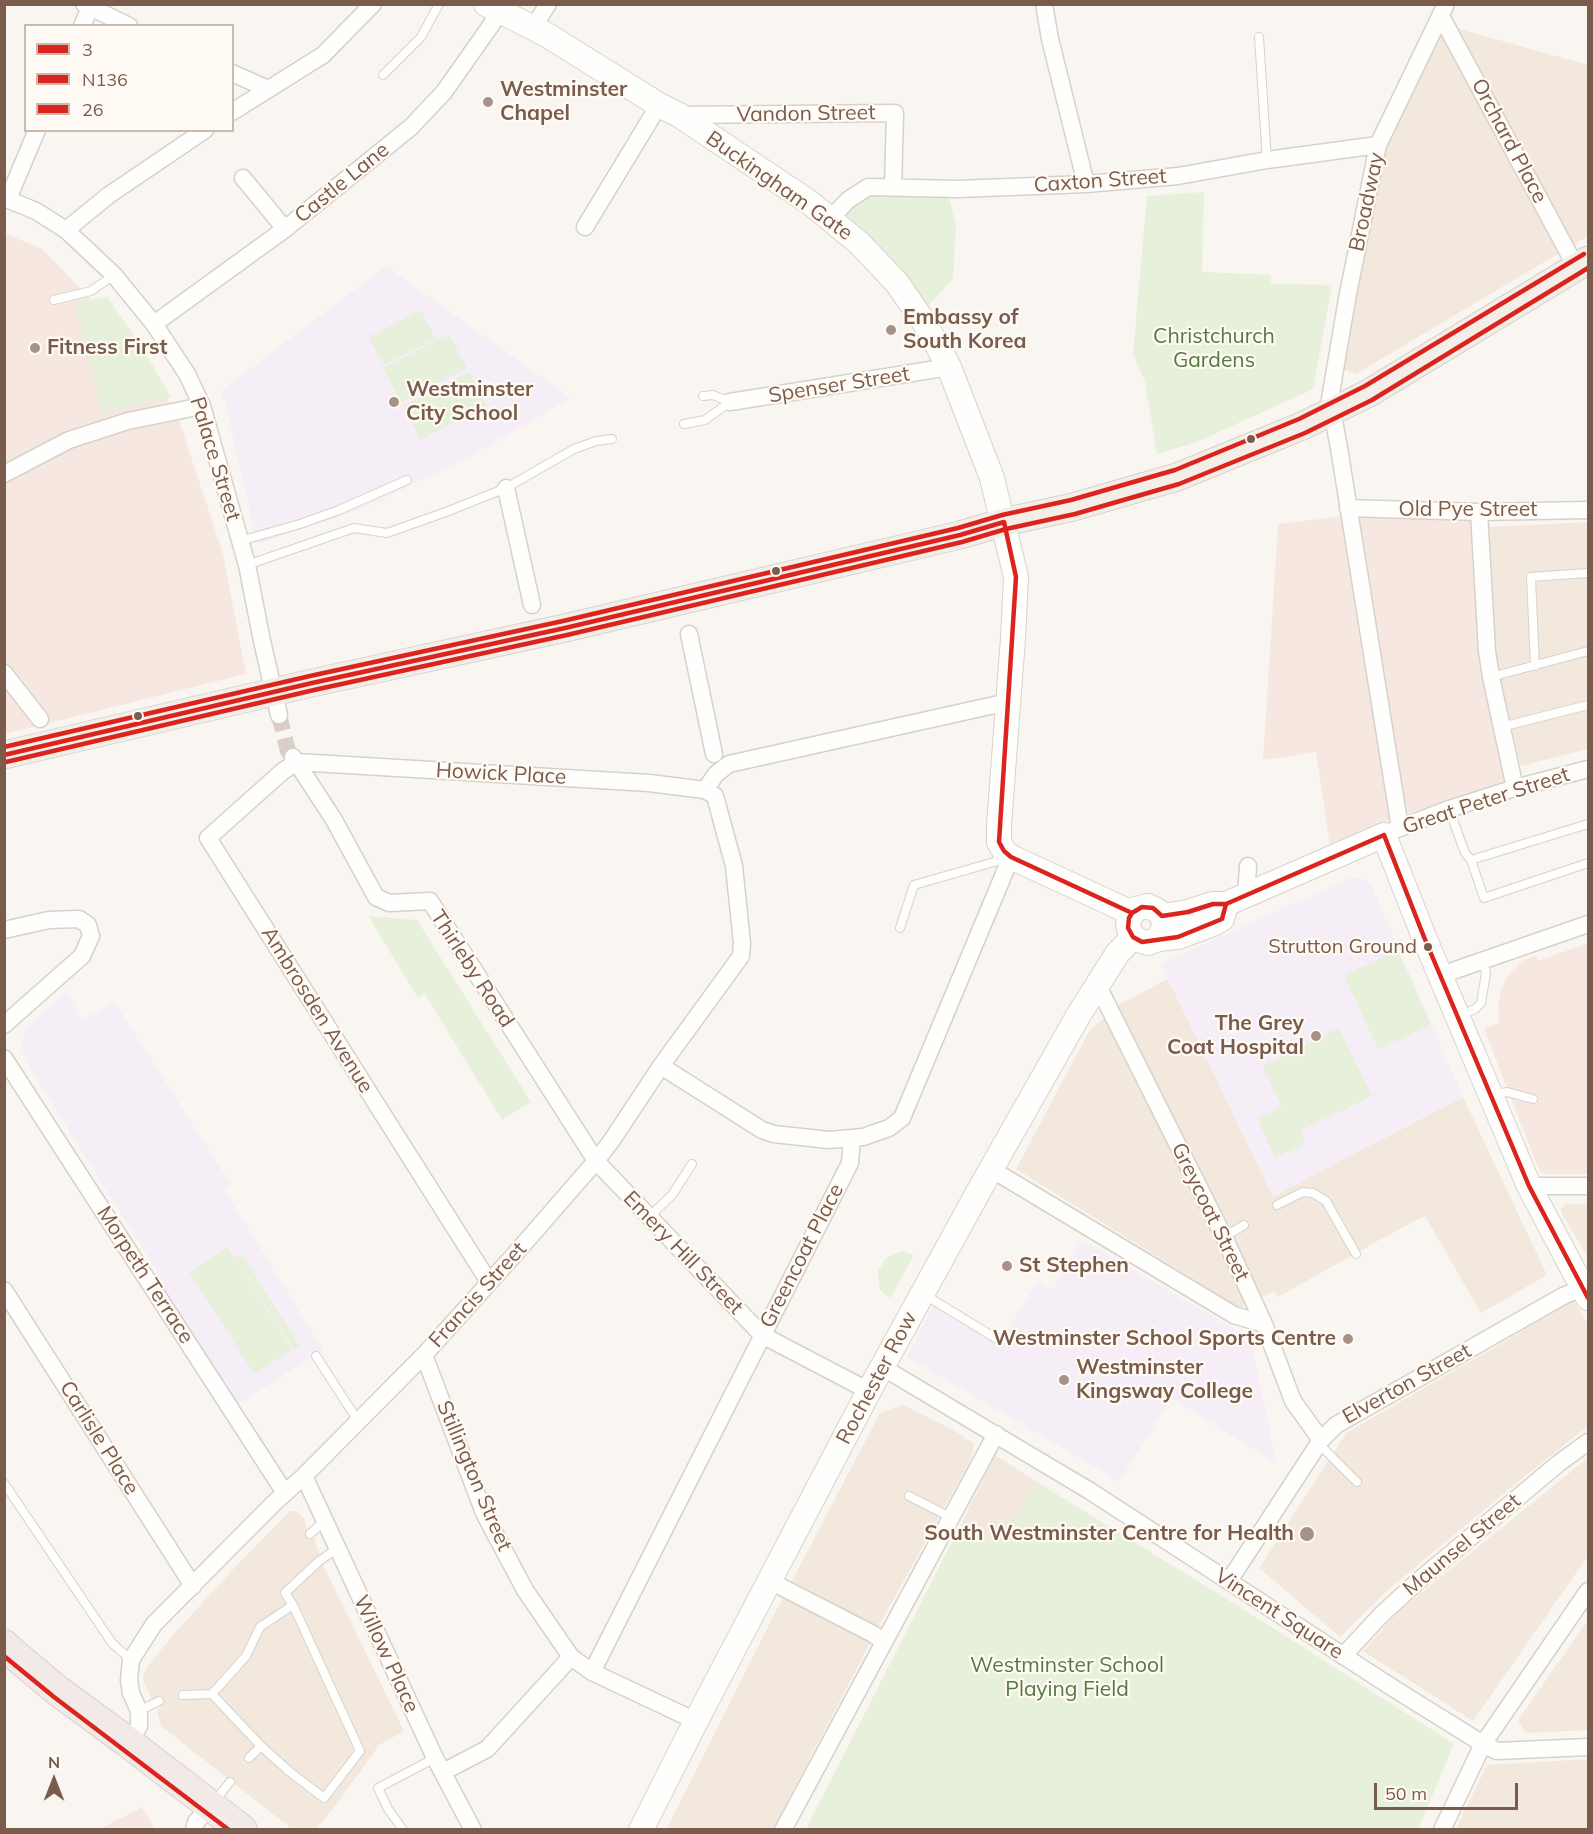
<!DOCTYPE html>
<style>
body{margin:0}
#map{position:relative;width:1593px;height:1834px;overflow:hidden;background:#f9f5f0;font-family:Mulish,sans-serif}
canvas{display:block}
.frame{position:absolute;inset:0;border:6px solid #7a5c4d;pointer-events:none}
.legend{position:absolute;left:24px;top:24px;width:210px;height:108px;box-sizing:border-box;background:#fffaf3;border:2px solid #cabbb1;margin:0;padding:8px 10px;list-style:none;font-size:18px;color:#7a5c4d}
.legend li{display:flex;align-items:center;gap:12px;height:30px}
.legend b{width:30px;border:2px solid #cabbb1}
.north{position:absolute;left:24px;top:1750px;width:60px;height:60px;-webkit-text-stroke:4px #fffaf3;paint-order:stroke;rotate:0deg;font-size:16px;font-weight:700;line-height:24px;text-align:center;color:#7a5c4d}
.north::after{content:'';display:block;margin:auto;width:21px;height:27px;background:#7a5c4d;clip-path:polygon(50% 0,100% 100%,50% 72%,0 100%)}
.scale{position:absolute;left:1374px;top:1783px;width:144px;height:27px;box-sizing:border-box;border:3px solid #7a5c4d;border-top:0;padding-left:8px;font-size:18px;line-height:21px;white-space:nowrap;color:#7a5c4d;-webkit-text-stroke:4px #fffaf3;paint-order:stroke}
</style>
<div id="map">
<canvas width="1593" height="1834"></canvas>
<div class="frame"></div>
<ul class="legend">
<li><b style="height:8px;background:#dc241f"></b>3</li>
<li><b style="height:8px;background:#dc241f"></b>N136</li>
<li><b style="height:8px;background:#dc241f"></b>26</li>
</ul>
<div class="north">N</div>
<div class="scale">50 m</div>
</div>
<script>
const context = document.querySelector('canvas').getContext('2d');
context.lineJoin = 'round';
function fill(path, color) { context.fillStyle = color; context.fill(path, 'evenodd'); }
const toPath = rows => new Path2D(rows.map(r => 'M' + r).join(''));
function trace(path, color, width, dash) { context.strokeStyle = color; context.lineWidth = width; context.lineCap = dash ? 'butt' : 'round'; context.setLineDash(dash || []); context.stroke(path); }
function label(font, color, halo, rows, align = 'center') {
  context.font = font + ' Mulish,sans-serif'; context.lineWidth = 4.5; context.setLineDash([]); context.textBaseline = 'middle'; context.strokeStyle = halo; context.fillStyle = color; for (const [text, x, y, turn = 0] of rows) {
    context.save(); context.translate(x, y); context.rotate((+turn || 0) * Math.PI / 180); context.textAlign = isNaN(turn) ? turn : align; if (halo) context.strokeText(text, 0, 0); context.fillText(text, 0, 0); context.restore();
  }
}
const residential = toPath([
 [1452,27,1588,65,1588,236,1356,374,1338,368,1387,144,1441,33],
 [1588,522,1588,749,1521,766,1497,665,1489,527],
 [1168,979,1273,1196,1463,1097,1547,1275,1481,1313,1425,1216,1390,1234,1278,1297,1274,1291,1240,1308,1016,1169,1090,1030,1122,1003],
 [1566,1204,1588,1204,1588,1258,1561,1212,1561,1209],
 [1573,1300,1588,1324,1588,1426,1520,1480,1390,1588,1340,1637,1259,1568,1346,1433,1499,1345],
 [903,1405,955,1431,974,1444,971,1459,880,1624,773,1829,666,1830,774,1615,880,1413],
 [995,1455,1037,1482,999,1545,962,1522],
 [1588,1458,1588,1556,1473,1721,1363,1651,1394,1616,1420,1594],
 [290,1511,296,1511,304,1518,307,1530,314,1538,324,1567,404,1731,379,1745,336,1805,316,1829,292,1829,161,1726,157,1710,161,1707,160,1705,157,1697,151,1698,143,1679,145,1670,171,1637,240,1562],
 [1588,1620,1588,1730,1526,1733,1518,1720],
 [1588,1759,1588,1829,1456,1829,1487,1765]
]);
const commercial = toPath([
 [4,233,42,249,136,344,178,417,223,554,246,674,5,734],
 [1361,514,1472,516,1472,559,1485,677,1506,781,1379,824,1330,847,1316,752,1263,760,1278,524],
 [1588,943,1588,1174,1546,1174,1541,1172,1537,1165,1484,1029,1500,1022,1498,1005,1501,990,1508,975,1522,961,1536,955,1538,961],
 [142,1807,155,1829,99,1829,137,1810]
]);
const education = toPath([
 [386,266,571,398,474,454,379,501,339,517,257,544,226,405,221,391],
 [1352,877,1363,879,1370,883,1463,1097,1413,1122,1273,1197,1161,964],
 [66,991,83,1020,115,1002,231,1185,224,1189,323,1350,235,1406,160,1285,164,1282,20,1052,24,1032],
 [1081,1239,1247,1337,1251,1344,1277,1464,1172,1398,1119,1481,907,1357,936,1301,1002,1339,1037,1282,1052,1290]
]);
const green = toPath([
 [852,185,949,198,956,225,953,279,925,309,845,220],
 [1204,192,1202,272,1271,275,1271,284,1332,285,1313,389,1197,442,1157,454,1145,382,1133,354,1147,196],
 [107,297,142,347,171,397,103,413,75,302],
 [421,310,436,339,384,365,369,337],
 [449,334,467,368,401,402,383,368],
 [469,372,487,406,421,440,403,406],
 [368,916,417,920,531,1102,502,1120,425,994,418,998],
 [1398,951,1431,1025,1378,1049,1344,975],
 [1339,1028,1372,1096,1300,1131,1305,1144,1275,1158,1257,1118,1282,1106,1262,1066],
 [227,1247,292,1350,254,1374,189,1272],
 [902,1251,914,1255,890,1298,880,1290,878,1280,878,1271,886,1258],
 [241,1253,300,1346,294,1350,234,1257],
 [1037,1482,1259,1619,1454,1744,1418,1829,806,1829,962,1522,999,1544]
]);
const streetTunnel = toPath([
 [279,715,288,751,291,754]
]);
const lane = toPath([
 [1259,37,1267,160],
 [383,75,421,37,439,4],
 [54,300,91,291,114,275],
 [684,424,705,420,730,402,713,395,703,396],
 [240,541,300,524,339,510,407,480],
 [247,565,354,528,387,533,446,512,506,488,574,449,596,441,612,439],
 [1535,666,1531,577,1588,573],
 [1491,677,1588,651],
 [1501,727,1588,705],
 [1449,809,1465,853,1471,860,1484,898,1588,863],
 [1471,860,1588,824],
 [900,928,914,885,1008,858],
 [1461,1015,1475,1009,1481,1003,1486,973,1483,961],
 [1493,1095,1507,1092,1533,1099],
 [1277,1205,1303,1192,1313,1193,1326,1201,1356,1254],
 [649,1217,672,1195,692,1164],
 [1224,1237,1244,1225],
 [925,1295,997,1339],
 [316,1356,358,1421],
 [1319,1444,1357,1482],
 [4,1483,112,1643,131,1660],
 [909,1496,950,1517],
 [310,1534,325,1520],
 [183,1695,212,1694],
 [139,1711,159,1701],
 [261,1746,290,1772,324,1798,360,1751,293,1605,285,1593,319,1561,338,1548],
 [249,1758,261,1746,212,1694,246,1656,260,1627,293,1605],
 [213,1803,230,1782],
 [403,1830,388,1809,378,1788,435,1758]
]);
const street = toPath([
 [84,4,129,26],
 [1044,4,1050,39,1086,184],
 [1441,16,1576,267],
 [82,26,90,8],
 [533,28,548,4],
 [232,73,268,89],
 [232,112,323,55,373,4],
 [679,115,895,113,893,188],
 [243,178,285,229],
 [4,198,36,211,66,230,114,275,154,324,187,374,202,406,247,565,262,641,279,715],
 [8,199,37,130],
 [831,218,848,200,868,187,958,189,1086,184,1178,176,1267,160,1378,145],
 [585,227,659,105],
 [66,230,109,195,205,130],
 [154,324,285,229,411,127,444,92,501,11],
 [730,402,949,367],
 [4,474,69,440,128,421,202,406],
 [506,488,532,605],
 [1348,508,1479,512,1588,510],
 [1479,512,1487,651,1491,677,1515,788],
 [689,634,714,754],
 [4,673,40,719],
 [293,757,334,820,376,897,389,903,430,901,596,1161,762,1335,869,1391],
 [705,790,716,774,729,764,1008,702],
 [1400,828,1339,448,1330,399,1347,299,1378,145,1446,4],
 [1392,831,1449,809,1515,788,1588,769],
 [1246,896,1248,866],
 [4,930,49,920,79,919,88,925,91,936,82,956,4,1025],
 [1441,975,1588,924],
 [1097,984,1224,1237,1264,1324,1293,1401,1321,1440],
 [4,1058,285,1493],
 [661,1066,762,1130,774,1134,829,1140,863,1137,889,1128,902,1118,1011,857],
 [991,1169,1234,1315,1264,1324],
 [1529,1186,1588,1186],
 [4,1290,193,1586],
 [424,1355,484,1513,525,1590,571,1657,592,1672,696,1721],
 [882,1367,1090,1491,1393,1688,1483,1744,1497,1751,1588,1747],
 [304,1476,435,1758,473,1830],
 [770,1581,873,1634,883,1641],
 [1229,1581,1321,1440,1336,1425,1563,1296,1582,1288],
 [1343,1656,1382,1614,1417,1582,1559,1463,1588,1442],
 [592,1672,850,1163,852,1138],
 [129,1743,139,1726,139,1711,131,1693,129,1680,131,1660,154,1624,274,1503,304,1476,424,1355,515,1254,596,1161,612,1140,661,1066,741,956,742,943,734,866,715,796,705,790,649,783,297,762,283,771,208,838,489,1282],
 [443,1772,487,1749,571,1657],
 [194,1830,196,1822,211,1806],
 [783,1830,996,1434],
 [1442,1830,1483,1744,1588,1591]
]);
const secondary = toPath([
 [486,4,547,35,659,105,679,115,809,202,859,243,897,283,926,325,949,367,992,478,1016,577,1013,638,999,825,999,842,1004,851,1011,857,1132,913],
 [1162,916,1188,912,1213,904,1226,904,1384,835,1424,937,1529,1186,1588,1298],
 [1158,939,1163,930,1164,920,1162,916,1158,911,1148,906,1136,909,1129,918,1128,923,1130,933,1137,940,1148,943,1158,939,1178,937,1213,924,1222,919,1226,904],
 [641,1830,696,1721,869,1391,981,1187,1078,1016,1117,954,1133,937]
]);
const primary = toPath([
 [4,755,312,683,565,628,960,535,1004,522,1073,507,1177,477,1302,426,1369,393,1588,260]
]);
const highway = toPath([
 [4,1645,15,1655,58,1691,129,1743,242,1830]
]);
const bus1 = toPath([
 [1004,522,1016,577,999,842,1004,851,1011,857,1132,913],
 [4,755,312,683,565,628,960,535,1004,522],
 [1384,835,1424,937,1529,1186,1588,1298],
 [1213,904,1226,904,1222,919,1178,937,1142,942,1133,937,1128,928,1129,918,1132,913,1142,907,1153,908,1162,916,1188,912,1213,904],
 [1226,904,1384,835]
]);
const bus2 = toPath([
 [6,762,314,690,567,635,962,542,1006,529,1075,514,1179,484,1305,433,1372,400,1588,268],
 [4,1656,54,1697,229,1830]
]);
const bus3 = toPath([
 [4,747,310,676,563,621,958,528,1002,515,1071,500,1175,470,1299,419,1365,386,1584,254]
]);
const markers = [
 [488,102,6,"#a69286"],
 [891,330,6,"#a69286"],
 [35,348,6,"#a69286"],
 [394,402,6,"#a69286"],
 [1251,439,5,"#7a5c4d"],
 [776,571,5,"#7a5c4d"],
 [138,716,5,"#7a5c4d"],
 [1428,947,5,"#7a5c4d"],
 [1316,1036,6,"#a69286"],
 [1007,1266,6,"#a69286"],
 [1348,1339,6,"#a69286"],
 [1064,1380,6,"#a69286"],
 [1307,1534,8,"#a69286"]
];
const busNames = [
 ["Strutton Ground",1417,947]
];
const poiNames = [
 ["Westminster",500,90],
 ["Chapel",500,114],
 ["Embassy of",903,318],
 ["South Korea",903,342],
 ["Fitness First",47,348],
 ["Westminster",406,390],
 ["City School",406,414],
 ["The Grey",1304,1024,"right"],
 ["Coat Hospital",1304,1048,"right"],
 ["St Stephen",1019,1266],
 ["Westminster School Sports Centre",1336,1339,"right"],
 ["Westminster",1076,1368],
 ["Kingsway College",1076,1392],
 ["South Westminster Centre for Health",1294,1534,"right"]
];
const streetNames = [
 ["Vandon Street",806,114,-1],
 ["Orchard Place",1509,141,62],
 ["Caxton Street",1100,181,-4],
 ["Castle Lane",342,183,-39],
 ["Buckingham Gate",779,186,35],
 ["Broadway",1367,202,-78],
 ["Spenser Street",839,385,-9],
 ["Palace Street",215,459,73],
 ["Old Pye Street",1468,510],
 ["Howick Place",501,774,3],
 ["Great Peter Street",1486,801,-18],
 ["Thirleby Road",472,969,57],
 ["Ambrosden Avenue",317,1010,58],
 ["Greycoat Street",1210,1212,64],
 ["Emery Hill Street",683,1253,46],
 ["Greencoat Place",802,1256,-63],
 ["Morpeth Terrace",145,1275,57],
 ["Francis Street",478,1295,-48],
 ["Rochester Row",877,1378,-62],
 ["Elverton Street",1407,1384,-29],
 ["Carlisle Place",99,1438,58],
 ["Stillington Street",474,1476,67],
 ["Maunsel Street",1462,1545,-40],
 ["Vincent Square",1279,1614,33],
 ["Willow Place",386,1654,65]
];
const parkNames = [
 ["Christchurch",1214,337],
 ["Gardens",1214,361],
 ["Westminster School",1067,1666],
 ["Playing Field",1067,1690]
];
fill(residential, '#f2e8de');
fill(commercial, '#f6e8e1');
fill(education, '#f6eef6');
fill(green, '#e7f0db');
trace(streetTunnel, '#d9cfc7', 16, [16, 8]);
trace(lane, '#d7d1cb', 10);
trace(street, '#d7d1cb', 19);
trace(secondary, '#d9d2cb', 26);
trace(primary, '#dad1cc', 29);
trace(highway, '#dad1cc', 32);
trace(lane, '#fefefd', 8);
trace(street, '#fefefd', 16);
trace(secondary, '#fefefd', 24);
trace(primary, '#f3eee8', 27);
trace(highway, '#f2eae7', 30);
trace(bus1, '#dc241f', 4.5);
trace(bus2, '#dc241f', 4.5);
trace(bus3, '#dc241f', 4.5);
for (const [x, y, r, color] of markers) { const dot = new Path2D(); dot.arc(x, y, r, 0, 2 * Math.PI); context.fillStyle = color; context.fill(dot); trace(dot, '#fffaf3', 2); }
label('20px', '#7a5c4d', '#fffaf3', busNames, 'right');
label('bold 21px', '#7a5c4d', '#fffaf3', poiNames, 'left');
label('21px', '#7a5c4d', '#fffaf3', streetNames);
label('21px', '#537a41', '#fffaf3', parkNames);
</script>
